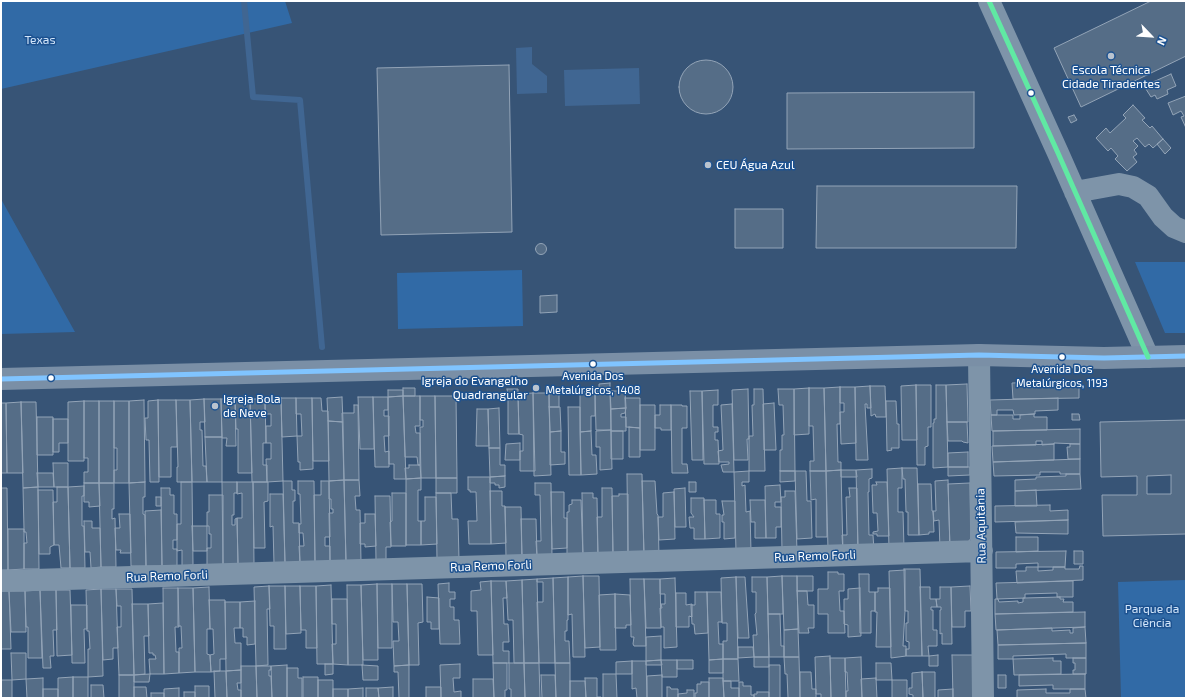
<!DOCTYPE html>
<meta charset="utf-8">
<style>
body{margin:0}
#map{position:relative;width:1187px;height:699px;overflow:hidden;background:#375476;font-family:"Exo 2",sans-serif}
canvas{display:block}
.frame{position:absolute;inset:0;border:2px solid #fff;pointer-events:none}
.north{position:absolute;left:1131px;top:16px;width:40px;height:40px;-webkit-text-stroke:3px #1d5290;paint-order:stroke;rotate:115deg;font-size:11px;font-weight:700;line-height:16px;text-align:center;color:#fff}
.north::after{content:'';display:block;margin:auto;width:14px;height:18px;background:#fff;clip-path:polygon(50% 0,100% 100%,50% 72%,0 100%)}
</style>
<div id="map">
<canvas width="1187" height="699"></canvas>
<div class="frame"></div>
<div class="north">N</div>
</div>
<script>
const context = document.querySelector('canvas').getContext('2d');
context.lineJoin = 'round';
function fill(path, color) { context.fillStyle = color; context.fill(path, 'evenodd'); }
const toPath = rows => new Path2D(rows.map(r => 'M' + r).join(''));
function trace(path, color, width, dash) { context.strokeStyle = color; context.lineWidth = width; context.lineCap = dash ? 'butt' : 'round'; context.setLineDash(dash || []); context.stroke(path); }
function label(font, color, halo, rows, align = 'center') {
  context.font = font + ' "Exo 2",sans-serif'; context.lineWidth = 3; context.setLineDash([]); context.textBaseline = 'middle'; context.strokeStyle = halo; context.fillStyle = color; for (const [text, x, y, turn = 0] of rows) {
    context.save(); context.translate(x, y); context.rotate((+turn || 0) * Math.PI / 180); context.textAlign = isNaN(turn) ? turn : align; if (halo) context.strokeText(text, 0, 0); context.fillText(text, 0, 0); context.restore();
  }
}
const green = toPath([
 [1,1,285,1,292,23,1,89],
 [1,199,75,332,1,334],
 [1135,262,1186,262,1186,333,1165,333],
 [522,270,523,326,398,329,397,273],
 [1186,580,1186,698,1121,698,1118,582]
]);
const water = toPath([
 [532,47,532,64,547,76,547,93,517,94,516,48],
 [639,68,640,104,565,106,564,70]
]);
const stream = toPath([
 [244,1,253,97,300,100,322,347]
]);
const building = toPath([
 [1151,1,1186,1,1186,56,1081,107,1054,48,1151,1],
 '679 87a27 27 0 1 1 54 0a27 27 0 1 1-54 0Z',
 [509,65,512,232,381,235,377,68,509,65],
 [1171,74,1176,86,1167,90,1168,94,1157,99,1155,95,1151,97,1144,86,1171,74],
 [974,92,974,148,787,149,787,93,974,92],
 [1186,96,1186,128,1181,117,1184,116,1181,111,1173,115,1168,103,1186,96],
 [1133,105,1145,118,1142,120,1150,128,1152,126,1163,139,1153,148,1149,144,1145,147,1137,138,1133,141,1138,146,1134,150,1137,154,1133,157,1137,162,1127,171,1115,159,1118,156,1111,148,1108,151,1096,138,1106,128,1110,133,1126,118,1123,115,1133,105],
 [1074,115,1077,120,1071,123,1068,117,1074,115],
 [1163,139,1171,148,1165,154,1157,144,1163,139],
 [817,186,1017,186,1016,248,816,248,817,186],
 [735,209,783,209,783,248,735,248,735,209],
 '535.5 249a5.5 5.5 0 1 1 11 0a5.5 5.5 0 1 1-11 0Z',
 [557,295,557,312,540,313,540,296,557,295],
 [1067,381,1068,383,1079,383,1079,398,1013,399,1012,383,1067,381],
 [610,383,610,391,599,391,599,384,610,383],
 [967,384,968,422,947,422,946,385,967,384],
 [916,385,931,385,931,427,928,427,928,446,925,447,925,465,917,465,916,385],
 [916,385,917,440,902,440,901,386,916,385],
 [936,385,946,385,948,467,933,468,933,423,934,423,934,419,936,419,936,385],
 [870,386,885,386,886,417,876,417,875,414,871,416,870,386],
 [870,386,871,408,867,408,867,404,865,404,868,460,856,460,855,387,870,386],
 [840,387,840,424,837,424,838,462,841,462,841,470,826,471,824,388,840,387],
 [840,387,855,387,856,443,841,444,840,412,844,412,844,403,840,403,840,387],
 [403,388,415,388,415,396,403,396,403,388],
 [809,388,824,388,826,471,810,471,810,461,814,461,813,426,809,426,809,388],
 [809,388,809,434,794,435,794,389,809,388],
 [507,389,518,389,518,394,508,394,507,389],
 [748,389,749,439,747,439,748,460,734,460,732,390,748,389],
 [754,389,763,389,765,471,749,471,749,436,753,436,752,405,754,405,754,389],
 [778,389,794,389,795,471,780,471,780,450,782,450,782,435,784,435,783,405,779,405,778,389],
 [388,390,403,390,403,396,388,397,388,390],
 [718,390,718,405,713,405,713,427,718,427,718,432,715,432,715,440,718,440,719,464,704,464,702,391,718,390],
 [595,391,610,391,611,430,596,430,595,391],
 [595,391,595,416,591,416,591,431,580,432,580,392,595,391],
 [610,391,625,391,626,408,611,409,610,391],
 [690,391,702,391,703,460,692,460,690,391],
 [559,392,559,407,549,407,549,393,559,392],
 [533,393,549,393,551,475,534,476,533,393],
 [533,393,535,471,520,471,520,451,523,451,523,435,519,434,518,394,533,393],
 [508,394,518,394,519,434,508,434,508,394],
 [403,396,406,479,394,479,394,464,389,464,388,397,403,396],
 [403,396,420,396,420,426,415,426,416,433,420,433,420,465,418,465,417,457,405,457,403,396],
 [420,396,435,396,436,478,421,478,420,427,423,427,423,420,420,420,420,396],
 [435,396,456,396,457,478,436,478,435,396],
 [342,397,343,422,328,421,327,398,342,397],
 [358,397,373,397,374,449,360,449,358,397],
 [373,397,388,397,388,410,384,410,384,416,389,416,389,436,384,436,385,452,389,451,389,467,375,467,373,397],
 [281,398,296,398,297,436,282,437,281,398],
 [281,398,283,481,267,482,266,459,271,459,271,443,266,443,266,426,271,426,271,414,265,414,265,399,281,398],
 [296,398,312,398,313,469,300,470,300,462,298,462,297,436,302,436,301,414,296,414,296,398],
 [312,398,321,398,322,411,328,411,329,461,313,461,312,398],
 [625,398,640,398,640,428,626,427,625,398],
 [1058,398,1058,410,1035,411,1035,414,1014,415,1013,410,997,410,997,415,991,415,990,400,1058,398],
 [204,399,205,422,200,422,200,430,202,430,203,466,206,466,207,482,192,482,190,400,204,399],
 [204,399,221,399,222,437,205,437,204,399],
 [221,399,235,399,236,446,226,446,227,438,222,438,221,399],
 [235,399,250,399,252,473,238,473,238,429,236,429,235,399],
 [250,399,265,399,266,443,263,443,263,465,267,465,267,482,252,482,250,399],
 [144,400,145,482,129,483,129,401,144,400],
 [158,400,176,400,177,447,171,447,171,477,159,477,158,400],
 [158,400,159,482,150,482,149,440,146,440,145,418,148,418,148,401,158,400],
 [176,400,190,400,192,482,177,482,177,467,178,467,176,400],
 [84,401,99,401,99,483,84,483,84,472,88,472,88,458,84,458,84,401],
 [84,401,84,461,68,461,68,402,84,401],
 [99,401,114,401,114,483,99,483,99,401],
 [114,401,129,401,129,483,114,483,114,470,117,470,117,448,114,448,114,401],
 [886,401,896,401,897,424,899,424,899,448,891,448,892,450,887,451,886,401],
 [21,402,36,402,38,487,23,488,21,402],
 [21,402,23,473,7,473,6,403,21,402],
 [1,403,6,403,7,473,1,473,1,403],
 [774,403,776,450,764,450,763,404,774,403],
 [732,404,734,472,723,472,721,465,729,464,729,462,719,462,718,451,723,450,721,405,732,404],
 [354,405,358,405,359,480,344,480,342,413,354,413,354,405],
 [640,405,655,405,655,450,640,450,640,405],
 [660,405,671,405,671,430,661,430,661,428,655,428,655,415,660,415,660,405],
 [671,405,682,405,682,406,687,406,687,428,682,428,682,464,687,464,688,473,672,473,671,405],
 [549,407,560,407,561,431,550,432,549,407],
 [568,407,580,407,581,475,569,475,568,407],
 [499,408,500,448,489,448,488,409,499,408],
 [626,408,625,413,621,414,621,417,626,417,626,431,611,431,611,409,626,408],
 [477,409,488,409,489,446,476,446,477,409],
 [1034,414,1034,417,1047,417,1047,430,992,431,991,415,1013,415,1013,419,1020,419,1020,415,1034,414],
 [1072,414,1079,414,1080,420,1072,420,1072,414],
 [37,417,53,417,53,455,37,455,37,417],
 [53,419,68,419,68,443,59,443,59,452,53,452,53,419],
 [1186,420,1186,534,1103,536,1102,495,1137,495,1137,476,1101,477,1100,422,1186,420],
 [1171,475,1171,494,1147,494,1147,476,1171,475],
 [328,421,343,422,344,480,329,481,328,421],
 [947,422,967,422,968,443,963,442,962,441,948,441,947,422],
 [629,427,640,428,640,457,629,457,629,427],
 [1080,429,1080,444,1054,443,1054,444,1042,445,1042,441,1036,441,1036,445,993,446,993,431,1080,429],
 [611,430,612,469,600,470,600,447,596,447,596,431,611,430],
 [561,431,561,452,565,452,565,464,550,465,550,432,561,431],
 [591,431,592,455,596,455,597,474,581,475,580,432,591,431],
 [611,431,623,431,623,459,611,459,611,431],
 [205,437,222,437,222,482,207,482,205,437],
 [520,443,520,460,505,460,506,444,520,443],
 [1054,444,1054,460,993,462,992,446,1054,444],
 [1070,444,1080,444,1080,459,1068,459,1067,447,1070,447,1070,444],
 [489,448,500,448,500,465,505,465,505,476,490,477,489,448],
 [968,452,968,467,948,467,948,453,968,452],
 [1080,459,1080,474,1060,474,1060,472,1040,472,1040,475,994,476,993,462,1080,459],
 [53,463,68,463,68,487,54,487,53,463],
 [409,465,420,465,421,478,406,479,405,468,409,468,409,465],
 [948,467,970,467,970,475,948,476,948,467],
 [902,468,902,488,898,488,898,512,903,512,904,548,889,549,887,469,902,468],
 [902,468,917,468,919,535,908,535,908,512,906,512,905,479,903,479,902,468],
 [872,469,872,478,869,479,869,492,868,492,869,535,873,535,874,551,858,551,856,470,872,469],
 [841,470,843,552,828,550,826,471,841,470],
 [841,470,856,470,857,477,841,477,841,470],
 [749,471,749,482,742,482,742,486,745,485,746,512,750,511,751,552,736,552,734,472,749,471],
 [780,471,795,471,795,481,780,482,780,471],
 [795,471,806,471,807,501,811,501,812,538,797,539,795,471],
 [810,471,826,471,827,537,816,537,816,499,811,500,810,471],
 [37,473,53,473,54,487,38,487,37,473],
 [627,474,642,474,644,556,628,556,627,474],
 [1066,474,1080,474,1081,489,1015,491,1015,480,1036,479,1036,477,1066,476,1066,474],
 [505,476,505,487,499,488,499,485,495,485,495,483,490,483,490,477,505,476],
 [468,477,490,477,491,544,469,544,468,521,477,521,476,492,470,492,470,490,468,490,468,477],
 [421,478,421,490,418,490,418,521,421,521,421,545,406,545,406,479,421,478],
 [436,478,457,478,457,493,436,493,436,478],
 [344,480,346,562,330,562,329,513,333,513,333,509,331,509,331,499,329,499,329,481,344,480],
 [344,480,359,480,360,496,355,496,356,510,360,510,361,562,346,562,344,480],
 [948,480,950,549,940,549,939,520,934,521,933,511,936,511,935,481,948,480],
 [283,481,292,481,292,490,295,490,295,501,293,501,293,523,299,523,300,563,285,563,283,481],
 [298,481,314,481,315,562,300,563,299,546,304,546,303,533,299,533,299,524,301,524,300,494,298,494,298,481],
 [321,481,329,481,330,537,325,537,325,546,330,546,330,562,315,562,314,495,321,495,321,481],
 [642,481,655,481,657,514,658,515,659,556,644,556,642,481],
 [145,482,145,497,143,497,143,514,145,515,146,566,131,566,129,483,145,482],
 [181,482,192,482,193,565,182,566,182,550,177,551,177,524,181,524,181,482],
 [222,482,237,482,237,493,234,493,234,515,232,515,232,525,235,525,235,519,237,518,238,564,223,565,222,482],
 [237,482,253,482,254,564,238,564,237,518,242,518,242,493,237,494,237,482],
 [253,482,268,482,268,501,264,502,265,548,254,548,253,482],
 [689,482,696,482,696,492,689,492,689,482],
 [876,482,887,482,889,536,877,536,877,534,873,534,873,532,878,531,877,513,873,513,872,485,877,485,876,482],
 [84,483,99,483,100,506,89,507,89,502,84,502,84,483],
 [99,483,114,483,114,509,112,509,112,519,115,518,116,567,101,567,99,483],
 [535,483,551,483,552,557,537,557,536,541,541,541,540,495,535,495,535,483],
 [970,483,971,538,969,541,950,549,948,484,970,483],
 [918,484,931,484,932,511,933,511,934,532,929,532,929,534,919,535,918,484],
 [780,485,781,502,775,502,775,507,781,507,781,527,776,527,776,538,766,538,765,486,780,485],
 [84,486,84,496,82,496,82,526,84,526,85,568,70,568,68,487,84,486],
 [38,487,39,569,24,569,24,543,27,543,26,532,24,532,24,529,23,488,38,487],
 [57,487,68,487,70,568,61,568,59,545,54,545,53,502,57,502,57,487],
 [1,488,7,488,8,570,1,570,1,488],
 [161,488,170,488,170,495,174,495,174,514,177,514,177,540,173,540,173,549,177,549,177,566,162,566,161,488],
 [602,488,612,488,613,556,598,557,597,517,602,517,602,488],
 [685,488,686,527,675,527,674,489,685,488],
 [849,488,857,488,858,551,843,552,842,535,847,535,846,497,850,497,849,488],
 [38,490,53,490,54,545,50,547,50,554,39,554,38,490],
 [1036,490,1037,506,1015,506,1015,491,1036,490],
 [490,491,502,491,502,506,505,506,505,507,506,543,491,544,490,491],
 [785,491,795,491,797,551,782,551,781,497,785,497,785,491],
 [551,492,564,492,564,518,567,518,567,548,552,549,551,492],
 [674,492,675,539,659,540,658,517,663,517,663,493,674,492],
 [392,493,406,493,406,546,391,546,390,522,392,521,392,493],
 [436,493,451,493,452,519,458,519,459,560,437,560,436,493],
 [582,493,593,493,593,498,597,498,598,557,583,557,582,493],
 [270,494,283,494,285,563,274,564,273,526,270,527,270,494],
 [619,494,628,494,628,556,613,556,612,496,619,496,619,494],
 [209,495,223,495,223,565,207,565,207,548,211,548,211,534,209,534,209,526,207,526,207,512,209,512,209,495],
 [375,496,390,496,391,547,386,547,386,561,376,561,375,496],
 [156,497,161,497,161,506,156,506,156,497],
 [425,497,436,497,437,544,421,545,421,521,425,521,425,497],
 [691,498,704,498,705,539,694,539,694,528,690,528,689,517,694,517,691,513,691,498],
 [572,500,581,500,583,557,567,557,567,512,569,512,569,505,572,504,572,500],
 [704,500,716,500,716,514,720,514,720,538,705,539,704,500],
 [750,500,765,500,766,538,755,538,755,522,751,522,750,500],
 [722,501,735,501,735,538,724,539,724,522,722,522,722,515,724,515,722,501],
 [1050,505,1050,511,1068,510,1068,520,995,522,995,506,1050,505],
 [505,507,521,507,522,558,506,558,505,507],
 [161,510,162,566,146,566,145,511,161,510],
 [119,514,130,514,131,553,120,553,121,550,116,550,115,528,120,528,119,514],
 [365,514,375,514,376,546,365,547,365,544,360,544,360,523,365,523,365,514],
 [521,519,536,519,537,557,522,558,521,519],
 [1068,520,1068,534,1016,533,1015,522,1068,520],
 [84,521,92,521,92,528,100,528,101,567,91,568,90,552,85,552,84,521],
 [192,526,207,526,207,551,193,551,192,526],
 [8,529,24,529,24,569,8,570,8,529],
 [1016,537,1038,537,1038,551,1016,552,1016,537],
 [1066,551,1065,567,1038,567,1038,563,1016,564,1016,568,996,568,996,552,1066,551],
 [1074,551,1083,551,1083,564,1074,564,1074,551],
 [1080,566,1083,566,1083,580,1017,583,1016,571,1026,571,1026,567,1038,567,1038,571,1053,570,1053,567,1065,567,1065,569,1079,569,1080,566],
 [904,569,920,569,922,656,906,656,906,649,909,649,909,642,906,641,906,623,908,623,908,611,905,611,904,569],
 [905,570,905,611,903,646,906,646,906,656,891,658,889,571,905,570],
 [828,572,838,572,838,574,844,574,844,591,839,591,840,611,844,611,845,633,828,633,828,614,818,614,818,589,828,589,828,572],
 [859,574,869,574,869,592,875,592,875,611,871,611,871,633,860,633,859,574],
 [583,576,599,576,600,647,585,648,583,576],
 [583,576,585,657,573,657,572,614,568,615,568,577,583,576],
 [782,576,797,576,798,629,784,630,782,576],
 [782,576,783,614,768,614,767,577,782,576],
 [797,576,813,576,813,591,797,591,797,576],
 [568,577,568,620,567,620,567,631,565,631,565,641,569,641,570,663,555,663,553,578,568,577],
 [736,577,745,577,749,638,738,638,736,577],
 [736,577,738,659,723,659,723,641,727,641,727,623,722,623,721,578,736,577],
 [752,577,767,577,769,657,754,657,753,635,757,635,755,614,756,613,756,592,752,592,752,577],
 [553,578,555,663,539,663,537,602,543,602,543,582,537,582,537,579,553,578],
 [675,578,677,647,664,648,664,627,661,627,660,608,662,608,661,604,665,604,665,594,660,594,660,579,675,578],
 [537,579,539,663,524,663,522,580,537,579],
 [630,579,644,579,646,646,634,646,633,644,634,637,631,637,630,579],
 [644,579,660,579,661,628,646,628,644,579],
 [522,580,524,663,514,663,513,620,508,620,506,581,522,580],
 [491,581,506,581,507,598,503,598,504,624,508,624,509,642,503,642,503,651,509,651,509,663,493,663,491,581],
 [491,581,493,655,478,655,477,611,471,611,471,591,481,590,480,582,491,581],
 [1073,581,1073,597,1057,597,1057,593,1025,594,1025,598,997,599,996,583,1073,581],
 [449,583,449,592,455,592,455,599,450,599,450,607,454,607,454,620,459,620,460,644,440,644,438,584,449,583],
 [377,584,392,584,392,648,378,648,377,584],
 [377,584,378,660,363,660,361,585,377,584],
 [392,584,407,584,409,665,394,666,393,641,399,641,398,622,393,622,393,621,392,584],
 [407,584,422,584,423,622,418,623,419,665,409,665,407,584],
 [331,585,333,664,317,664,316,586,331,585],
 [347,585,361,585,363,665,348,665,347,585],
 [269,586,285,586,286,649,274,649,274,626,270,626,269,586],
 [269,586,270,609,267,609,268,665,256,666,254,587,269,586],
 [285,586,300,586,301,633,286,634,285,586],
 [300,586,316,586,317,648,306,648,306,630,301,630,300,586],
 [970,586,971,611,965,611,965,627,952,627,951,587,970,586],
 [209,587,210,629,207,629,207,654,210,655,211,672,195,672,193,588,209,587],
 [920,587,930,587,930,599,936,599,937,607,931,607,931,610,933,610,933,630,937,630,937,646,928,646,929,656,922,656,920,587],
 [940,587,951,587,952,644,942,644,942,633,940,634,940,610,941,610,941,607,937,607,936,599,940,599,940,587],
 [163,588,178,588,179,627,175,627,176,652,179,652,179,673,164,674,163,588],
 [178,588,193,588,195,672,179,673,179,648,182,648,181,626,178,626,178,588],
 [860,588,861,636,848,637,848,625,844,624,844,599,848,599,848,589,860,588],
 [878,588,890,588,891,647,876,647,877,612,875,612,875,592,878,592,878,588],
 [101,589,116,589,118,648,113,648,113,659,103,660,101,589],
 [101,589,103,676,88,677,88,649,90,649,89,631,87,631,86,590,101,589],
 [116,589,132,589,134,675,119,675,117,627,121,627,121,606,117,606,116,589],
 [40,590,56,590,57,630,53,630,54,656,50,656,51,668,43,668,40,590],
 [40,590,42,658,28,658,28,627,26,627,25,591,40,590],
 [56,590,70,590,72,655,57,656,56,590],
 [1,591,9,591,11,649,1,649,1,591],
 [9,591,25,591,26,632,11,632,9,591],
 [797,591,807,591,808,605,814,605,814,628,808,628,809,633,799,633,797,591],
 [695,592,707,592,708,633,695,634,694,624,692,624,691,605,695,605,695,592],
 [707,592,721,592,722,622,718,622,719,644,723,644,723,659,709,660,707,592],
 [676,593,686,593,686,605,692,604,692,617,689,616,689,627,676,627,676,593],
 [615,594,630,595,631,625,626,625,626,628,615,628,615,594],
 [615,594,616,650,600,650,599,595,615,594],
 [427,597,439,598,439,629,431,629,431,622,427,622,427,597],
 [1060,597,1060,599,1064,599,1063,602,1073,602,1073,612,995,614,995,599,998,599,999,602,1018,601,1018,603,1023,602,1023,598,1025,598,1060,597],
 [332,599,347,599,348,665,333,664,332,644,336,644,336,624,332,624,332,599],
 [209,600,225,600,226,659,220,659,220,671,211,672,210,655,214,654,213,629,210,629,209,600],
 [255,601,255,644,247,645,247,637,243,637,243,628,240,628,240,602,255,601],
 [225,602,240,602,240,628,234,628,235,643,241,643,241,670,226,671,225,602],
 [163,603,164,674,150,674,149,659,156,659,155,655,153,655,153,653,149,653,148,604,163,603],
 [132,604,148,604,149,636,144,636,145,674,134,675,132,604],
 [71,605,87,605,87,629,84,629,85,663,72,663,71,605],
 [1085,612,1085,627,996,630,995,614,1085,612],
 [768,614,780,614,781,646,784,646,784,657,769,657,768,614],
 [1085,627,1086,643,998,645,997,630,1052,628,1052,631,1070,630,1070,633,1073,633,1073,628,1085,627],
 [798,629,799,657,784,657,784,630,798,629],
 [661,636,661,660,646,661,646,637,661,636],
 [1086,643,1086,658,1066,658,1066,654,1013,656,1013,659,998,659,998,645,1086,643],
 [738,647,753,647,754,657,738,658,738,647],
 [11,653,26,653,26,679,12,680,11,653],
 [938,655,938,666,929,666,929,656,938,655],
 [952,655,974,655,973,698,953,698,952,655],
 [830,656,831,698,821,698,821,694,816,694,815,657,830,656],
 [754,657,769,657,769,667,754,667,754,657],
 [784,657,799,657,800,698,788,698,787,674,785,674,784,657],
 [861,657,862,698,846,698,846,691,848,691,847,672,845,672,845,658,861,657],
 [830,658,845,658,846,698,831,698,830,658],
 [1053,658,1053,661,1061,661,1061,674,1014,675,1013,659,1053,658],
 [1073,658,1086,658,1086,674,1073,674,1073,670,1075,670,1075,663,1073,663,1073,658],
 [723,659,723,673,709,673,709,660,723,659],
 [723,659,738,659,739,681,723,681,723,659],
 [661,660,662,665,646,665,646,661,661,660],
 [661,660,677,660,677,677,662,677,661,660],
 [677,660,693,660,693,669,677,669,677,660],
 [632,661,646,661,647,698,637,698,636,688,632,689,632,661],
 [632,661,632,674,616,674,616,662,632,661],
 [493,663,507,663,507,690,505,690,505,698,494,698,493,663],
 [509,663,524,663,525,698,511,698,511,689,509,689,509,663],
 [524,663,539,663,540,698,525,698,524,663],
 [555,663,570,663,570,698,556,698,555,663],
 [876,663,891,663,892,680,876,680,876,663],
 [325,664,333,664,333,674,325,675,325,664],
 [460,664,460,678,453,678,454,692,461,691,461,698,441,698,440,665,460,664],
 [287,665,287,698,272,698,271,666,287,665],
 [362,665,378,666,378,680,363,680,362,665],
 [409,665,409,698,399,698,398,672,394,672,394,666,409,665],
 [769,665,780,665,780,698,769,698,769,665],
 [241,666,256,666,257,698,241,698,241,666],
 [256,666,271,666,271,670,269,670,269,676,271,676,272,698,257,698,256,666],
 [287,668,298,668,298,678,302,678,302,698,287,698,287,668],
 [241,670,241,683,237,683,238,690,241,690,241,698,227,698,226,671,241,670],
 [214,671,226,671,227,698,215,698,214,671],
 [800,672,811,672,812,689,816,689,816,698,800,698,800,672],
 [922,672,923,698,913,698,913,695,909,694,909,688,912,688,912,673,922,672],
 [922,672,935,672,935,698,923,698,922,672],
 [150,674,149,682,134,682,134,675,150,674],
 [603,674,616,674,617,698,601,698,603,698,603,674],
 [1085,674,1085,689,1053,689,1053,685,1019,686,1019,675,1085,674],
 [119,675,134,675,134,698,119,698,119,675],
 [541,675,555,675,556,698,541,698,542,698,541,675],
 [662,675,662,698,647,698,647,676,662,675],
 [998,675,1006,675,1006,688,998,688,998,675],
 [73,677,73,698,58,698,58,678,73,677],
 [73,677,88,677,88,698,73,698,73,677],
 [303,677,318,677,318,698,303,698,303,677],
 [43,678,43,698,27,698,26,679,43,678],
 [585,678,597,678,597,697,601,697,601,698,586,698,585,678],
 [709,678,723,678,724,698,709,698,709,678],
 [876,678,877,698,862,698,861,679,876,678],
 [473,679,493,679,494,698,473,698,473,679],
 [1,680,12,680,12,698,1,698,1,680],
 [318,680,333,680,333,698,318,698,318,680],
 [892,680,907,680,907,698,892,698,892,680],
 [570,681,585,681,586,698,570,698,570,681],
 [723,681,731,681,731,688,739,688,739,698,724,698,723,681],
 [701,682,709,682,709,698,695,698,695,693,697,693,697,684,701,684,701,682],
 [739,682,743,682,743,686,751,686,751,695,754,695,754,698,739,698,739,682],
 [91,685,103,685,104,698,91,698,91,685],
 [195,686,209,686,209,698,195,698,195,686],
 [134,687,146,687,147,698,134,698,134,687],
 [393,687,393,698,379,698,378,688,393,687],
 [426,687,441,687,441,698,426,698,426,687],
 [667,687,670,687,671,689,678,689,678,698,667,698,667,687],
 [179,688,179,698,164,698,164,689,179,688],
 [363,688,363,698,348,698,348,689,363,688],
 [366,688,378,688,379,698,366,698,366,688],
 [43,689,58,689,58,698,43,698,43,689],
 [333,689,348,689,348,698,333,698,333,689],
 [953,689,953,698,938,698,938,690,953,689],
 [1046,689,1046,693,1070,693,1070,689,1085,689,1086,698,1017,698,1017,690,1046,689],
 [687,690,694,690,694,698,678,698,678,694,687,693,687,690],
 [184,692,195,692,195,698,184,698,184,692],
 [757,692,769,692,769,698,754,698,754,694,757,694,757,692],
 [151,693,164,693,164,698,151,698,151,693]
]);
const street = toPath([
 [989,1,1058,153,1148,357],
 [1075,192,1119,184,1133,187,1148,196,1163,217,1174,227,1186,232],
 [979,355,983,698],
 [1,581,982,551]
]);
const secondary = toPath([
 [1,379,979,355,1104,358,1186,356]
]);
const bus1 = toPath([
 [1,379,979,355,1104,358,1186,356]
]);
const bus2 = toPath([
 [989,1,1058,153,1148,357]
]);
const markers = [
 [1111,56,4,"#b9c3cf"],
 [1031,93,3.5,"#fff"],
 [708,165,4,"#b9c3cf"],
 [1062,357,3.5,"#fff"],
 [593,364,3.5,"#fff"],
 [51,378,3.5,"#fff"],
 [536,388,4,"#b9c3cf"],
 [215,406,4,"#b9c3cf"]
];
const busNames = [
 ["Avenida Dos",1062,369],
 ["Metalúrgicos, 1193",1062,383],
 ["Avenida Dos",593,376],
 ["Metalúrgicos, 1408",593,390]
];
const parkNames = [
 ["Texas",40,40],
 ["Parque da",1152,609],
 ["Ciência",1152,623]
];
const poiNames = [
 ["Escola Técnica",1111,70,"center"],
 ["Cidade Tiradentes",1111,84,"center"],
 ["CEU Água Azul",716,165],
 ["Igreja do Evangelho",528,381,"right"],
 ["Quadrangular",528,395,"right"],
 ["Igreja Bola",223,399],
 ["de Neve",223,413]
];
const streetNames = [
 ["Rua Aquitânia",981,526,-91],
 ["Rua Remo Forli",815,556,-2],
 ["Rua Remo Forli",491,566,-2],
 ["Rua Remo Forli",167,576,-2]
];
fill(green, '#316aa6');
fill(water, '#406692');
trace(stream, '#406692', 6);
fill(building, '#556d87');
trace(building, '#93a4b7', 1);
trace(street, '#7e94a9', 22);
trace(secondary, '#7a8fa6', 22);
trace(bus1, '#80c4ff', 5);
trace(bus2, '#60e9a3', 5);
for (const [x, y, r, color] of markers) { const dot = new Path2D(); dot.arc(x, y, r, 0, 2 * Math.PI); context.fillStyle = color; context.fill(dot); trace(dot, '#1d5290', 1.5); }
label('11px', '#fff', '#1d5290', busNames);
label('12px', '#d2e5fa', '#1d5290', parkNames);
label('12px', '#fff', '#1d5290', poiNames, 'left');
label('12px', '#fff', '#1d5290', streetNames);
</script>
